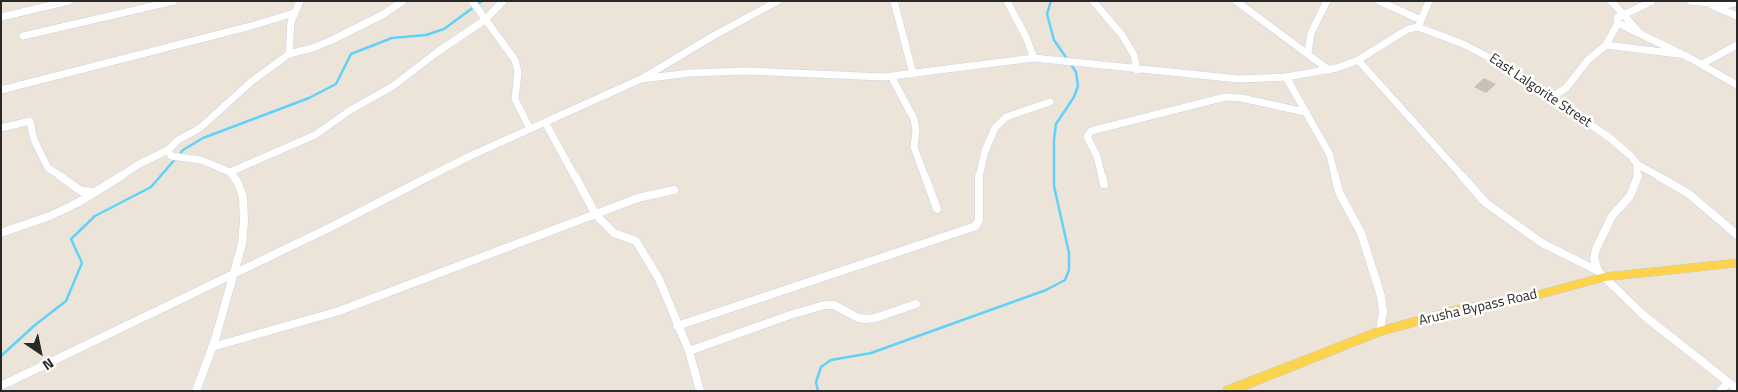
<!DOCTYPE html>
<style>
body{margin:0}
#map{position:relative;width:1738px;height:392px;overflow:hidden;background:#ece4d8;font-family:"Titillium Web",sans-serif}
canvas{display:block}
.frame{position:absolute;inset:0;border:2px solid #282828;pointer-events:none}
.north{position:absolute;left:15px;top:327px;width:50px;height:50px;-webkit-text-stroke:4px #fff;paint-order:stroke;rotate:146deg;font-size:14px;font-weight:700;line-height:20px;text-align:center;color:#282828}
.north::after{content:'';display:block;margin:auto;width:18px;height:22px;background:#282828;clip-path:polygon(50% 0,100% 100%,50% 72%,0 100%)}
</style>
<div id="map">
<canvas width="1738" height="392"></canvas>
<div class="frame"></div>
<div class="north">N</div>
</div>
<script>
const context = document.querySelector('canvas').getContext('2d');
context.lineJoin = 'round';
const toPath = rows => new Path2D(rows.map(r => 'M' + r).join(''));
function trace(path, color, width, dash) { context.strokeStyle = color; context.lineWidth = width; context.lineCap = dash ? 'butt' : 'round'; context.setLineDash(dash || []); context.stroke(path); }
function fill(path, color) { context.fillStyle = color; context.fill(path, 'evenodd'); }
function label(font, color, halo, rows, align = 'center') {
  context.font = font + ' "Titillium Web",sans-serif'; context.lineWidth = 5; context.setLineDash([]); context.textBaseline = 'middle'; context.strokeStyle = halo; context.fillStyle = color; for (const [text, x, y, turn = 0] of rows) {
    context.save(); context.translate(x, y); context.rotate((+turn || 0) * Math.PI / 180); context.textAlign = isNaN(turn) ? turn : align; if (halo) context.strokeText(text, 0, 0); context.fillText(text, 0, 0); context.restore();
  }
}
const stream = toPath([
 [1,356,35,325,66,301,82,263,71,239,95,216,151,187,183,150,203,138,309,98,336,84,351,54,392,38,426,35,444,29,482,1],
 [818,391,816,382,821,367,831,360,871,353,1046,290,1065,280,1069,270,1069,253,1054,186,1054,140,1056,124,1074,97,1078,86,1076,72,1054,40,1047,14,1051,1]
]);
const building = toPath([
 [1484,78,1496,84,1486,93,1474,87]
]);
const minorFar1 = toPath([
 [472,1,515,60,518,72,515,99,530,129],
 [894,1,913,74],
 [1007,1,1026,37,1034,58],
 [1093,1,1122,35,1134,55,1137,70],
 [1236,1,1329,70],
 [1379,1,1421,20],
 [1611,1,1638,31],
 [1690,1,1727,5,1737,2],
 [1711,5,1737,16],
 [1,17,69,1],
 [1618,23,1690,58,1737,85],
 [1419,25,1429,1],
 [23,36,174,1],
 [1606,45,1678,54],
 [1308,53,1311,33,1327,1],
 [289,54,313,48,334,39,384,14,403,1],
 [1358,60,1463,177],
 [1702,64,1737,45],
 [891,76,914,119,916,131,914,147,925,177],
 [1286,77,1330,155,1335,177],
 [643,78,713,36,778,1],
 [1,90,251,26,294,13],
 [1552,97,1566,88,1588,60,1606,45,1618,23,1617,18,1652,1],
 [545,122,575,177],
 [1,128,30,121,34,140,48,168,62,177],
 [1637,164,1660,177],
 [230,172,315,135,349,111,393,86,436,53,486,19,503,1],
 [119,177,139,164,168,150],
 [234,177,230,172,201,160,171,156,168,150,178,140,200,128,252,81,289,54,291,22,300,1],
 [428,177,470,156,641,79,690,73,747,71,884,77,1034,58,1239,79,1286,77,1337,68,1358,60,1408,29,1418,27,1463,44,1506,66,1610,138,1632,157,1637,164,1637,177],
 [979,177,985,151,995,128,1006,117,1050,102],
 [1102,177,1097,156,1087,137,1091,131,1225,97,1241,98,1305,112]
]);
const minor = toPath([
 [60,176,81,191,95,192],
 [575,176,596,215,614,233,636,241,659,279,689,351,700,391],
 [925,176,937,209],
 [1102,176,1104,184],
 [1335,176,1339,192,1361,233,1381,296,1383,312,1380,331],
 [1462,176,1486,203,1542,243,1598,271],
 [1638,176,1630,196,1612,216,1596,249,1594,258,1598,271,1642,314,1737,389],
 [1658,176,1689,194,1737,235],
 [1,233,50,216,79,202,121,176],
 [677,326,976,226,979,220,979,176],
 [212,347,339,311,638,198,674,190],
 [689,351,793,314,825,305,834,305,858,318,866,319,875,318,916,304],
 [1,386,333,226,430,176],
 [196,391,215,340,242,244,244,221,243,197,238,183,233,176],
 [1720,391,1728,383]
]);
const major = toPath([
 [1737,259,1737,267,1604,281,1523,303,1459,315,1382,335,1242,391,1222,391,1224,387,1376,328,1459,305,1523,295,1604,273,1737,259]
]);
const streetNames = [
 ["East Lalgorite Street",1540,91,34],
 ["Arusha Bypass Road",1478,308,-13]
];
trace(stream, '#60d2fa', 2.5);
fill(building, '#c7c1b8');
trace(minorFar1, '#cdd2e3', 8);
trace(minor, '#cdd2e3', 9);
trace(major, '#c7c7c7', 1);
trace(minorFar1, '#fff', 7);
trace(minor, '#fff', 8);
fill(major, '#fed34c');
label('14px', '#282828', '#fff', streetNames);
</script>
